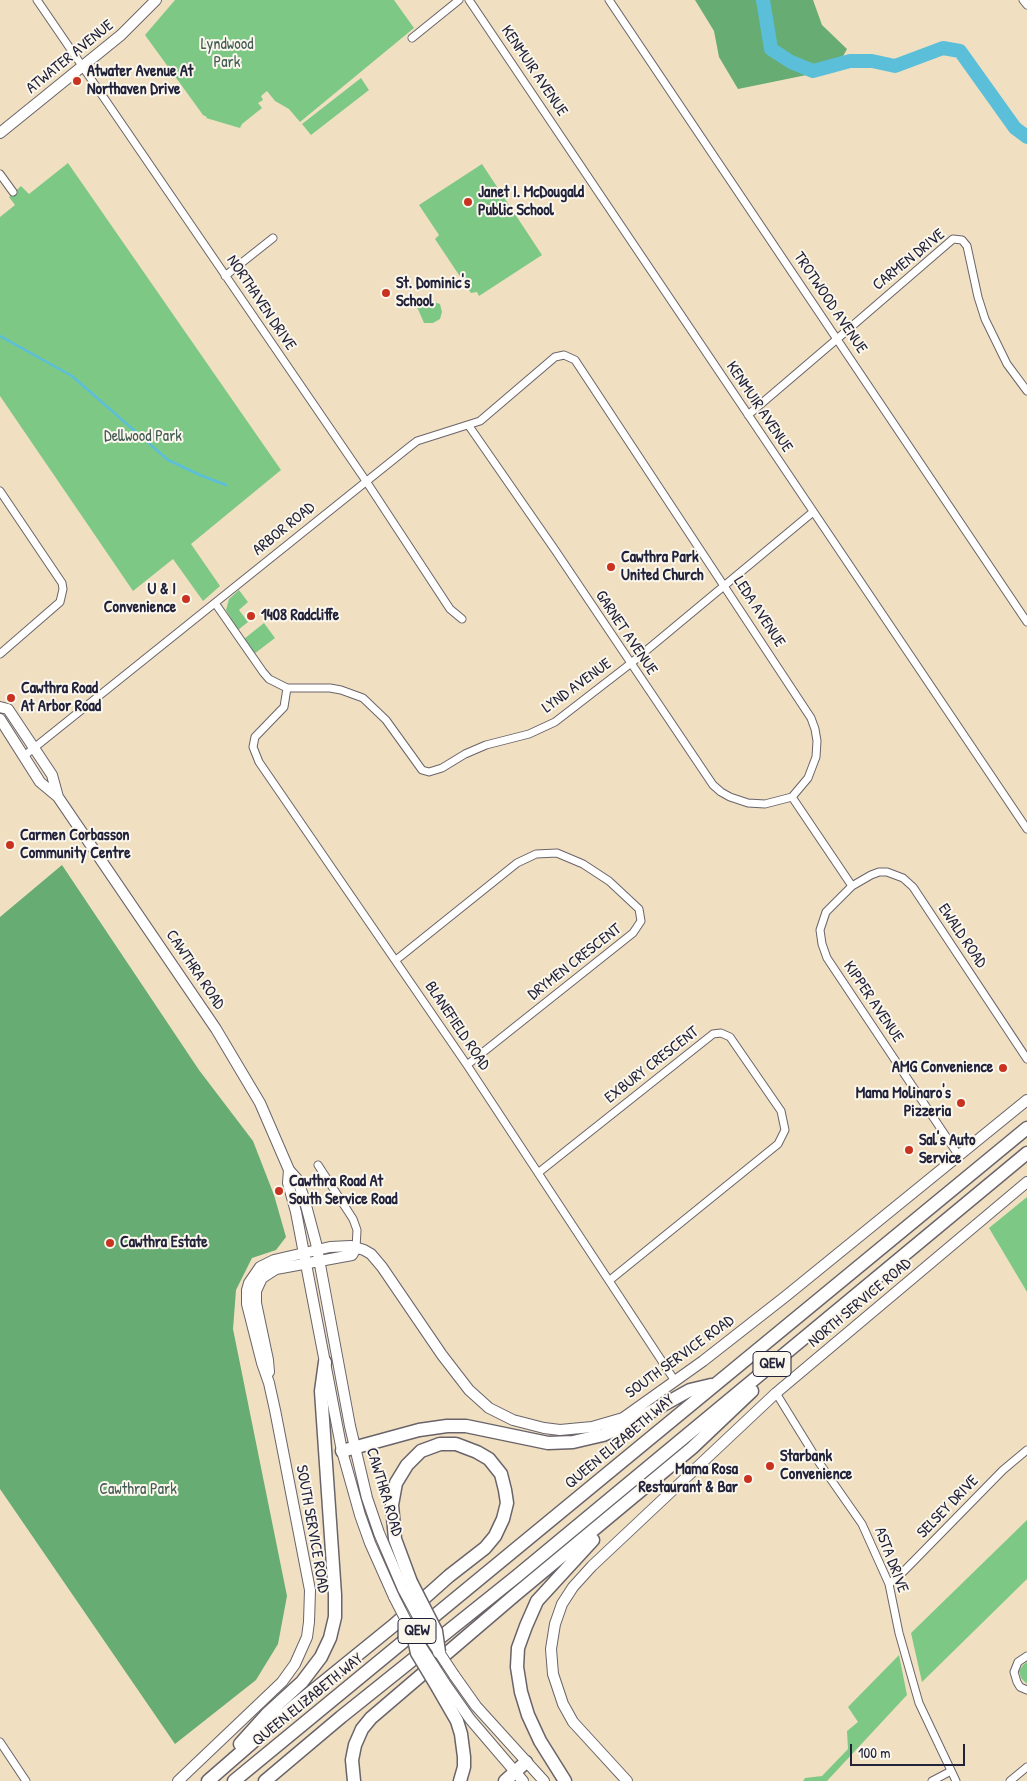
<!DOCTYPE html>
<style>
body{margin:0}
#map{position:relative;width:1027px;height:1781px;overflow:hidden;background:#f0e0c1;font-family:"Patrick Hand",sans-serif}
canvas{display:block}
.scale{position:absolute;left:850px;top:1744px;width:115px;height:22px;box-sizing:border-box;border:2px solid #22223b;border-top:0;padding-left:6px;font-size:15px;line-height:18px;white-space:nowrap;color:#22223b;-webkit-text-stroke:4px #fbf7ec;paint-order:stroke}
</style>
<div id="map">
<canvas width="1027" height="1781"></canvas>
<div class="scale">100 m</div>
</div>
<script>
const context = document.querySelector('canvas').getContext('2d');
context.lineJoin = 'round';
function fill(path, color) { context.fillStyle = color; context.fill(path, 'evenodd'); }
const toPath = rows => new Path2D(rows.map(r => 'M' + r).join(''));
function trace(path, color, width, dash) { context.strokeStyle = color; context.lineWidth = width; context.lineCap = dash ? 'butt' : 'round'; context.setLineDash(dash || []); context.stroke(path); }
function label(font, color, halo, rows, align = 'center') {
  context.font = font + ' "Patrick Hand",sans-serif'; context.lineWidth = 4; context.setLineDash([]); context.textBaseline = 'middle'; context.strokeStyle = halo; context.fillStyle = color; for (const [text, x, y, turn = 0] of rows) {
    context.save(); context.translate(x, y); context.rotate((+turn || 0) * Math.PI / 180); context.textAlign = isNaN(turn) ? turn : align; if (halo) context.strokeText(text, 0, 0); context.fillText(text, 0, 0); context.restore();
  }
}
const green = toPath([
 [175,0,394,0,414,28,300,122,289,109,275,101,267,91,261,96,263,100,258,103,262,108,242,124,240,128,206,118,207,117,203,115,145,35],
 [361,78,369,90,311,135,302,124],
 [68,163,281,470,191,544,220,586,203,601,173,559,133,591,0,396,0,217,15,205,9,197,21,186,29,194],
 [482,164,542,255,479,296,477,292,471,293,435,239,439,235,419,205],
 [424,299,440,304,442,312,440,319,433,323,424,323,417,307,418,301],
 [239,590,248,602,239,610,248,622,238,630,226,610,229,599],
 [264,623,275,638,254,654,244,639],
 [1027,1197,1027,1292,989,1228],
 [1027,1520,1027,1579,922,1682,911,1633],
 [899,1655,907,1695,827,1781,803,1781,805,1778,822,1776,848,1749,847,1731,858,1722,848,1707],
 [1027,1662,1027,1684,1021,1678,1019,1671,1023,1665]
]);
const forest = toPath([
 [695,0,813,0,822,25,847,49,836,69,738,89,719,57,714,31],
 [62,865,199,1070,253,1141,274,1195,286,1237,276,1250,252,1258,236,1290,233,1329,287,1596,278,1644,256,1680,175,1744,0,1489,0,917]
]);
const stream = toPath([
 [0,336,72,376,168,460,200,475,226,485]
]);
const river = toPath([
 [763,0,771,49,791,62,813,71,850,61,872,61,895,66,943,48,960,51,1015,128,1027,137]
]);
const street = toPath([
 [37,0,366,481,450,609,462,619],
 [469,0,1027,829],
 [609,0,1027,622],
 [1023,0,1027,5],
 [412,38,459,0],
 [0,174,13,192],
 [225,276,273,238],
 [748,415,837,339,953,239,962,240,967,246,978,297,985,319,1007,364,1027,391],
 [0,491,62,583,63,589,60,602,0,654],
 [215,603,263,672,269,679,287,688,330,688,341,690,363,698,386,720,422,770,429,772,442,768,465,754,486,745,529,734,555,722,630,664,813,512],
 [287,688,284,707,255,737,253,747,259,762,467,1065,675,1381],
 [24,756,408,448,417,441,480,421,555,357,564,355,575,360,811,718,815,729,817,741,816,757,808,778,792,797,765,804,748,803,730,797,721,792,713,785,555,550,469,426],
 [792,797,852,886],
 [396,960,517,863,536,854,557,853,583,864,609,881,639,909,641,921,633,933,467,1065],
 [959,1156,827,958,822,944,820,930,826,912,852,886,871,875,879,872,887,872,903,878,913,887,1027,1059],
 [318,1165,353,1219,357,1230,356,1248],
 [538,1173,713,1034,721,1033,730,1037,781,1111,785,1130,778,1144,610,1280],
 [776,1393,818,1461,862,1524,889,1584,899,1633,919,1703,956,1781],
 [889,1584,902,1573,1003,1470,1027,1450],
 [1027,1656,1018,1662,1014,1672,1017,1682,1020,1687,1027,1690],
 [0,1742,26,1781],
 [932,1781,951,1771],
 [1010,1781,1027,1767]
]);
const secondary = toPath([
 [0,133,121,35,156,0],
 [0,707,8,709,52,775,58,797],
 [0,719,40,782,58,797,216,1029,260,1103,289,1170,297,1179,304,1198,316,1243,350,1426,367,1498,379,1533,403,1589],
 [289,1170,288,1183,296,1212,342,1451,360,1515,370,1543,394,1597],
 [269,1372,268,1360,256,1303,256,1291,262,1278,276,1269,352,1255,356,1248],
 [454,1675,476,1706,544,1781],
 [444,1682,470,1719,523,1781],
 [178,1781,282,1682,295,1664,307,1637,309,1622,310,1590,275,1410,269,1383,262,1363,247,1304,247,1290,249,1283,260,1267,274,1260,330,1247,351,1246,364,1250,371,1254,382,1267,442,1355,469,1390,489,1408,513,1420,544,1428,560,1430,592,1427,623,1418,703,1361,786,1296,1027,1100],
 [627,1781,573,1722,563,1704,553,1674,551,1649,555,1624,562,1604,573,1587,592,1566,776,1393,1027,1182]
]);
const highway = toPath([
 [342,1451,419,1430,447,1426,466,1426,548,1443,573,1442,603,1435,629,1424,690,1390,711,1385],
 [438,1688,457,1721,461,1734,464,1757,464,1767,460,1781],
 [240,1744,267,1714,302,1682,321,1657,330,1638,335,1617,335,1595,321,1391,325,1362],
 [208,1781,293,1707,394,1625,449,1576,485,1548,495,1536,503,1519,507,1503,505,1490,501,1474,489,1459,477,1452,456,1444,440,1444,421,1451,407,1465,396,1483,392,1505,395,1539,411,1582],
 [234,1781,1027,1128],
 [265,1781,341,1717,517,1576,1027,1153],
 [354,1781,352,1760,355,1745,362,1729,371,1718,515,1595,692,1448,752,1391],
 [505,1781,526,1762],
 [565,1781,540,1741,528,1715,521,1692,517,1667,518,1648,526,1626,537,1601,593,1540]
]);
const secondaryBridge = toPath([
 [403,1589,429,1637,454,1675],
 [394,1597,413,1634,444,1682]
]);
const highwayBridge = toPath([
 [411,1582,436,1631,439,1652],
 [413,1634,417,1653,438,1688]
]);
const markers = [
 [77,81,5,"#c8321e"],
 [468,202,5,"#c8321e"],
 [386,293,5,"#c8321e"],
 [611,567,5,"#c8321e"],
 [186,599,5,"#c8321e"],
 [251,616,5,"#c8321e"],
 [11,698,5,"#c8321e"],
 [10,845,5,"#c8321e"],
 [1003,1068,5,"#c8321e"],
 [961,1103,5,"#c8321e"],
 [909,1150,5,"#c8321e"],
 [279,1191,5,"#c8321e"],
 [110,1243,5,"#c8321e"],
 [770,1466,5,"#c8321e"],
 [748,1479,5,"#c8321e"]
];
const shields = [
 [772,1364,38],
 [417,1631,38]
];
const shieldNames = [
 ["QEW",772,1364],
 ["QEW",417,1631]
];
const parkNames = [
 ["Lyndwood",227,45],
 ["Park",227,63],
 ["Dellwood Park",143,437],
 ["Cawthra Park",138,1490]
];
const streetNames = [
 ["ATWATER AVENUE",70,57,-39],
 ["KENMUIR AVENUE",534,71,56],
 ["CARMEN DRIVE",909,260,-39],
 ["NORTHAVEN DRIVE",261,303,56],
 ["TROTWOOD AVENUE",830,303,56],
 ["KENMUIR AVENUE",759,407,56],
 ["ARBOR ROAD",284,529,-39],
 ["LEDA AVENUE",759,612,57],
 ["GARNET AVENUE",626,633,56],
 ["LYND AVENUE",577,686,-36],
 ["EWALD ROAD",962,936,56],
 ["DRYMEN CRESCENT",575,962,-38],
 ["CAWTHRA ROAD",195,970,56],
 ["KIPPER AVENUE",873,1002,56],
 ["BLANEFIELD ROAD",457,1026,56],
 ["EXBURY CRESCENT",652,1065,-38],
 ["NORTH SERVICE ROAD",860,1303,-40],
 ["SOUTH SERVICE ROAD",680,1357,-36],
 ["QUEEN ELIZABETH WAY",620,1442,-40],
 ["CAWTHRA ROAD",384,1492,73],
 ["SELSEY DRIVE",948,1507,-46],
 ["SOUTH SERVICE ROAD",312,1529,80],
 ["ASTA DRIVE",891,1560,69],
 ["QUEEN ELIZABETH WAY",308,1700,-39]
];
const poiNames = [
 ["Atwater Avenue At",87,72],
 ["Northaven Drive",87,90],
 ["Janet I. McDougald",478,193],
 ["Public School",478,211],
 ["St. Dominic's",396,284],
 ["School",396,302],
 ["Cawthra Park",621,558],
 ["United Church",621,576],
 ["U & I",176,590,"right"],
 ["Convenience",176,608,"right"],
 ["1408 Radcliffe",261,616],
 ["Cawthra Road",21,689],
 ["At Arbor Road",21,707],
 ["Carmen Corbasson",20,836],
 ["Community Centre",20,854],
 ["AMG Convenience",993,1068,"right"],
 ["Mama Molinaro's",951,1094,"right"],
 ["Pizzeria",951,1112,"right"],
 ["Sal's Auto",919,1141],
 ["Service",919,1159],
 ["Cawthra Road At",289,1182],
 ["South Service Road",289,1200],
 ["Cawthra Estate",120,1243],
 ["Starbank",780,1457],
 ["Convenience",780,1475],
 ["Mama Rosa",738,1470,"right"],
 ["Restaurant & Bar",738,1488,"right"]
];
fill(green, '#7ec886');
fill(forest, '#66ac73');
trace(stream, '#5bbfda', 2.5);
trace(river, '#5bbfda', 14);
trace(street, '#6a646a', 9);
trace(secondary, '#6a646a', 12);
trace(highway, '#6a646a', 15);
trace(street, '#fff', 7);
trace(secondary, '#fff', 10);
trace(highway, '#fff', 12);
trace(secondaryBridge, '#6a646a', 12, []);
trace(highwayBridge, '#6a646a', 15, []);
trace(secondaryBridge, '#fff', 10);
trace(highwayBridge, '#fff', 12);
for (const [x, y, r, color] of markers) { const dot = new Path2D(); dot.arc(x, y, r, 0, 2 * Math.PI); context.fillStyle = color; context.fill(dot); trace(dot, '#fbf7ec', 2); }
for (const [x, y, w] of shields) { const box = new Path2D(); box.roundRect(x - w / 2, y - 12.5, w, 25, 4); context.fillStyle = '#fbf7ec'; context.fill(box); trace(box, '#22223b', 1); }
label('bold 15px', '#22223b', null, shieldNames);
label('16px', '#425c55', '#fbf7ec', parkNames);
label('16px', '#22223b', '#fbf7ec', streetNames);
label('bold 16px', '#22223b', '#fbf7ec', poiNames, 'left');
</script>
